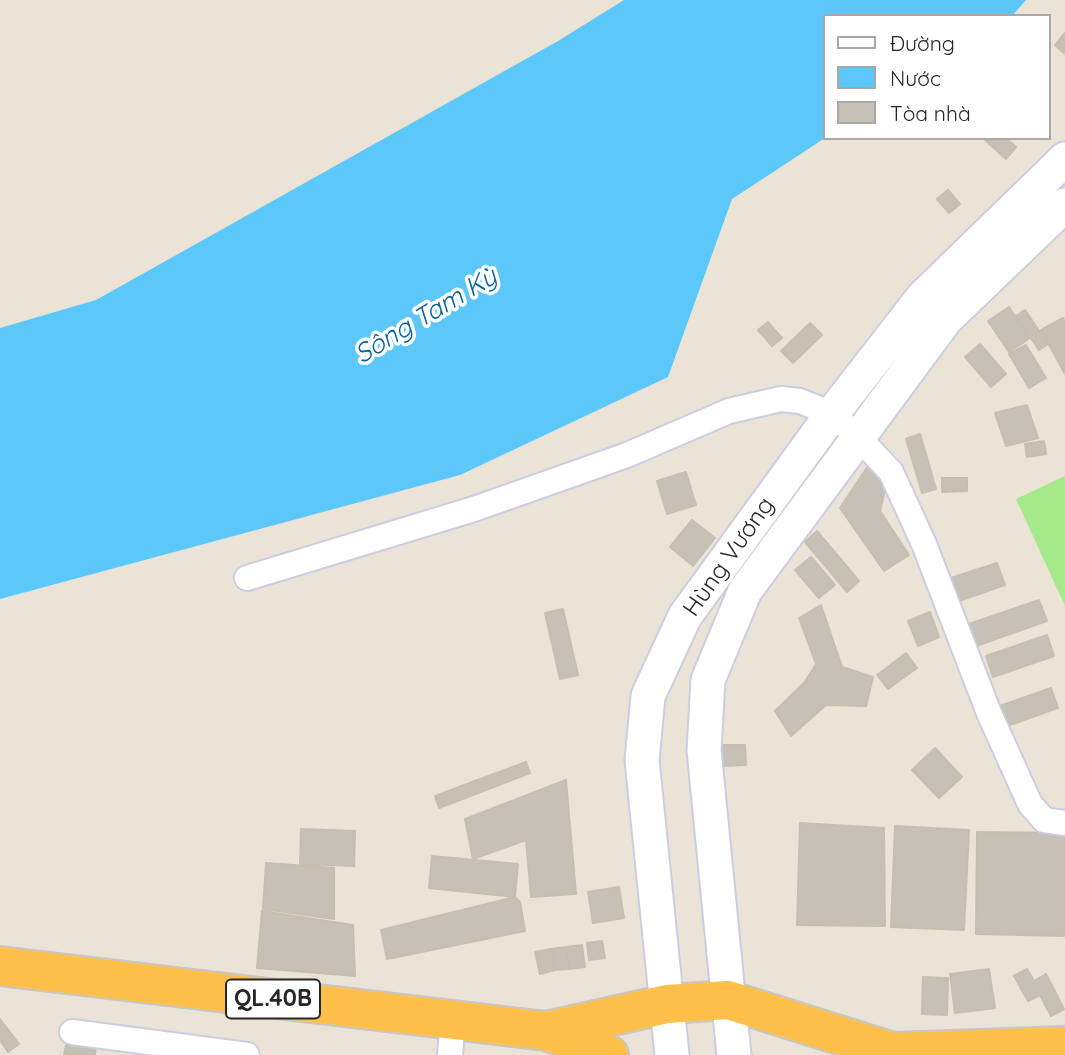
<!DOCTYPE html>
<meta charset="utf-8">
<style>
body{margin:0}
#map{position:relative;width:1065px;height:1055px;overflow:hidden;background:#ebe3d6;font-family:Quicksand,sans-serif}
canvas{display:block}
.legend{position:absolute;left:823px;top:14px;width:228px;height:126px;box-sizing:border-box;background:#fff;border:2px solid #a8a8a8;margin:0;padding:9px 12px;list-style:none;font-size:21px;color:#262626}
.legend li{display:flex;align-items:center;gap:14px;height:35px}
.legend b{width:35px;border:2px solid #a8a8a8}
</style>
<div id="map">
<canvas width="1065" height="1055"></canvas>
<ul class="legend">
<li><b style="height:9px;background:#fff"></b>Đường</li>
<li><b style="height:19px;background:#5cc8fa"></b>Nước</li>
<li><b style="height:19px;background:#c6c0b6"></b>Tòa nhà</li>
</ul>
</div>
<script>
const context = document.querySelector('canvas').getContext('2d');
context.lineJoin = 'round';
function fill(path, color) { context.fillStyle = color; context.fill(path, 'evenodd'); }
const toPath = rows => new Path2D(rows.map(r => 'M' + r).join(''));
function trace(path, color, width, dash) { context.strokeStyle = color; context.lineWidth = width; context.lineCap = dash ? 'butt' : 'round'; context.setLineDash(dash || []); context.stroke(path); }
function label(font, color, halo, rows, align = 'center') {
  context.font = font + ' Quicksand,sans-serif'; context.lineWidth = 7; context.setLineDash([]); context.textBaseline = 'middle'; context.strokeStyle = halo; context.fillStyle = color; for (const [text, x, y, turn = 0] of rows) {
    context.save(); context.translate(x, y); context.rotate((+turn || 0) * Math.PI / 180); context.textAlign = isNaN(turn) ? turn : align; if (halo) context.strokeText(text, 0, 0); context.fillText(text, 0, 0); context.restore();
  }
}
const green = toPath([
 [1065,476,1065,606,1016,499]
]);
const water = toPath([
 [624,0,1026,0,1012,16,825,16,825,138,732,199,668,377,460,475,0,599,0,328,96,300,558,41]
]);
const building = toPath([
 [1065,33,1065,54,1055,45,1065,33],
 [983,138,1006,138,1016,147,1006,159,983,138],
 [948,190,960,204,949,213,937,199,948,190],
 [1009,307,1030,338,1009,352,988,321,1009,307],
 [1025,310,1048,344,1039,350,1016,316,1025,310],
 [1063,318,1065,322,1065,374,1041,330,1063,318],
 [768,322,782,338,772,346,758,330,768,322],
 [810,323,822,335,793,363,781,351,810,323],
 [980,344,1006,374,991,387,965,357,980,344],
 [1026,345,1046,378,1029,388,1009,354,1026,345],
 [1027,405,1038,438,1006,446,995,413,1027,405],
 [920,434,936,489,922,493,906,439,920,434],
 [1044,441,1046,454,1027,457,1025,444,1044,441],
 [868,466,885,490,880,511,909,555,884,571,840,508,868,466],
 [686,472,696,505,667,514,657,481,686,472],
 [942,478,967,478,967,491,942,492,942,478],
 [692,520,715,538,693,566,670,547,692,520],
 [817,531,859,581,847,592,805,542,817,531],
 [811,557,835,585,819,598,795,570,811,557],
 [997,563,1005,585,959,601,951,578,997,563],
 [1039,600,1047,621,976,646,969,624,1039,600],
 [821,605,842,667,873,677,866,706,826,705,791,736,775,711,805,682,816,664,799,618,821,605],
 [563,609,578,675,560,679,545,613,563,609],
 [930,612,939,637,918,646,908,621,930,612],
 [1047,635,1054,656,993,677,986,656,1047,635],
 [906,653,917,668,888,689,877,675,906,653],
 [1051,688,1058,708,1007,726,1000,706,1051,688],
 [721,745,745,745,746,765,722,766,721,745],
 [935,748,962,777,939,798,912,770,935,748],
 [526,762,530,773,439,808,435,796,526,762],
 [566,780,576,894,531,897,526,840,473,859,465,819,566,780],
 [800,823,884,828,885,926,797,925,800,823],
 [895,826,969,830,964,930,891,927,895,826],
 [301,829,355,831,354,866,300,864,301,829],
 [977,832,1065,833,1065,936,976,934,977,832],
 [432,856,518,864,515,897,429,888,432,856],
 [266,863,334,868,334,919,263,909,266,863],
 [619,887,624,918,593,923,588,892,619,887],
 [515,897,520,902,525,931,387,959,381,930,515,897],
 [262,911,353,925,355,976,257,968,262,911],
 [602,941,605,958,589,960,587,943,602,941],
 [582,945,585,967,569,969,566,947,582,945],
 [566,947,569,969,555,970,551,949,566,947],
 [551,949,555,970,540,974,535,952,551,949],
 [989,969,995,1008,955,1013,950,974,989,969],
 [1027,969,1034,981,1046,974,1064,1009,1051,1016,1040,995,1028,1001,1014,976,1027,969],
 [923,977,948,978,947,1015,922,1014,923,977],
 [0,1019,19,1044,8,1052,0,1040,0,1019],
 [67,1041,96,1045,95,1055,64,1055,67,1041]
]);
const minor = toPath([
 [247,578,474,509,627,455,729,411,781,399,800,401,832,414,859,438,891,472,924,544,989,713,1030,804,1044,820,1065,823],
 [72,1032,247,1055],
 [450,1055,453,1019]
]);
const secondary = toPath([
 [672,1055,642,760,648,696,685,616,832,414,923,297,1065,159],
 [734,1055,704,750,708,680,745,591,946,319,1065,205]
]);
const trunk = toPath([
 [0,966,546,1031,609,1055],
 [546,1031,667,1004,728,1000,893,1052],
 [874,1055,893,1052,1065,1046]
]);
const shields = [
 [273,999,94]
];
const shieldNames = [
 ["QL.40B",273,999]
];
const streetNames = [
 ["Hùng Vương",729,557,-55]
];
const waterNames = [
 ["Sông Tam Kỳ",426,316,-31]
];
fill(green, '#a6e98b');
fill(water, '#5cc8fa');
fill(building, '#c6c0b6');
trace(building, '#c6bfb0', 2);
trace(minor, '#cbcee2', 28);
trace(secondary, '#cbcee2', 37);
trace(trunk, '#c7c7c7', 42);
trace(minor, '#fff', 24);
trace(secondary, '#fff', 33);
trace(trunk, '#fec04a', 38);
for (const [x, y, w] of shields) { const box = new Path2D(); box.roundRect(x - w / 2, y - 19.5, w, 39, 5); context.fillStyle = '#fff'; context.fill(box); trace(box, '#262626', 2); }
label('bold 23px', '#262626', null, shieldNames);
label('24px', '#262626', '#fff', streetNames);
label('italic 26px', '#0062a1', '#fff', waterNames);
</script>
